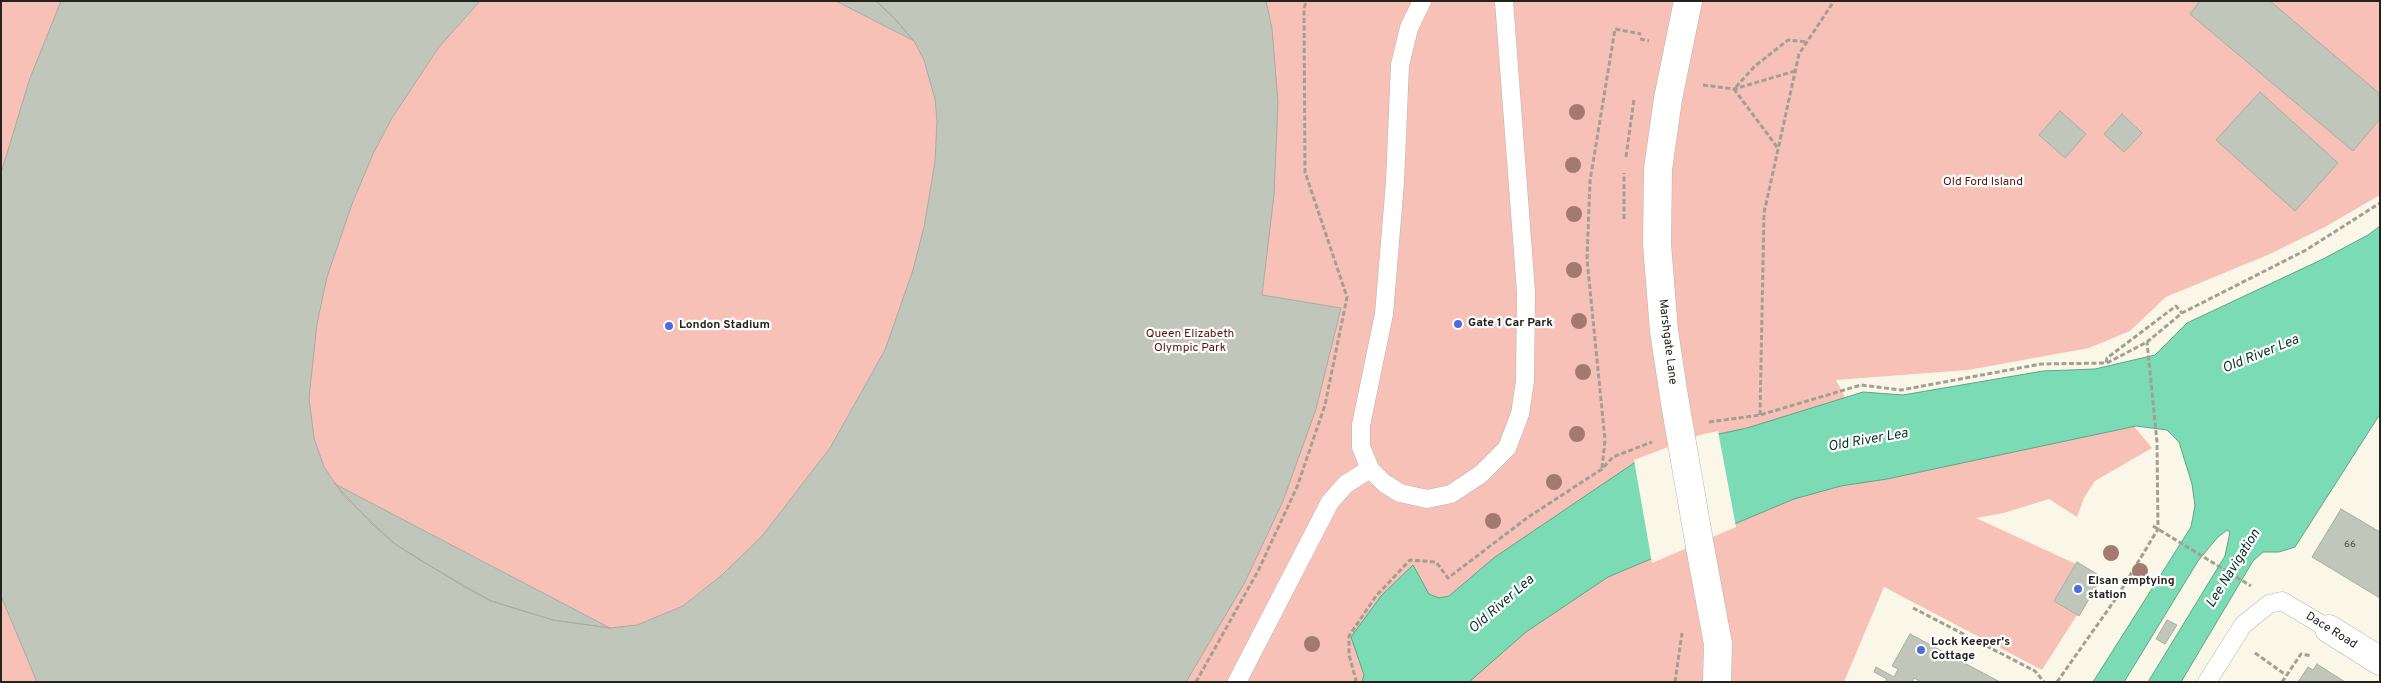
<!DOCTYPE html>
<style>
body{margin:0}
#map{position:relative;width:2381px;height:683px;overflow:hidden;background:#faf7e8;font-family:Overpass,sans-serif}
canvas{display:block}
.frame{position:absolute;inset:0;border:2px solid #23221c;pointer-events:none}
</style>
<div id="map">
<canvas width="2381" height="683"></canvas>
<div class="frame"></div>
</div>
<script>
const context = document.querySelector('canvas').getContext('2d');
context.lineJoin = 'round';
function fill(path, color) { context.fillStyle = color; context.fill(path, 'evenodd'); }
const toPath = rows => new Path2D(rows.map(r => 'M' + r).join(''));
function trace(path, color, width, dash) { context.strokeStyle = color; context.lineWidth = width; context.lineCap = dash ? 'butt' : 'round'; context.setLineDash(dash || []); context.stroke(path); }
function label(font, color, halo, rows, align = 'center') {
  context.font = font + ' Overpass,sans-serif'; context.lineWidth = 4.5; context.setLineDash([]); context.textBaseline = 'middle'; context.strokeStyle = halo; context.fillStyle = color; for (const [text, x, y, turn = 0] of rows) {
    context.save(); context.translate(x, y); context.rotate((+turn || 0) * Math.PI / 180); context.textAlign = isNaN(turn) ? turn : align; if (halo) context.strokeText(text, 0, 0); context.fillText(text, 0, 0); context.restore();
  }
}
const green = toPath([
 [1,1,2380,1,2380,195,2325,227,2270,254,2166,297,2130,331,2089,348,1968,370,1836,380,1887,479,2134,426,2152,448,2095,481,2084,498,2077,517,2049,499,2004,513,1976,518,2076,564,2054,601,2077,615,2042,670,1884,587,1844,682,1,682]
]);
const water = toPath([
 [2380,226,2380,414,2295,547,2279,552,2263,552,2253,561,2181,682,2148,682,2225,556,2230,532,2227,530,2217,538,2198,561,2124,682,2093,682,2191,527,2195,506,2192,484,2179,442,2167,430,2136,426,1887,479,1841,486,1794,499,1608,577,1526,632,1469,682,1362,682,1364,675,1351,637,1381,596,1413,565,1429,594,1439,598,1449,596,1495,557,1634,463,1700,438,1747,428,1863,392,1903,395,2043,371,2095,369,2155,355,2187,323,2323,259,2368,235,2380,226]
]);
const pier = toPath([
 [1718,431,1736,527,1652,563,1634,460,1700,435]
]);
const building = toPath([
 [61,1,480,1,439,47,392,118,373,154,352,204,327,277,317,324,309,398,314,438,324,467,344,496,395,544,420,560,491,601,553,620,610,628,637,625,683,606,722,575,763,535,830,448,885,350,913,270,924,227,935,162,937,121,935,99,924,60,914,41,894,18,876,1,1266,1,1272,29,1278,102,1274,195,1262,295,1341,308,1316,409,1283,501,1244,584,1186,682,37,682,1,596,1,173,30,78,61,1],
 [836,1,876,1,894,18,914,41,836,1],
 [2200,1,2270,1,2380,94,2380,119,2353,151,2190,14,2200,1],
 [2260,92,2338,163,2295,211,2216,140,2260,92],
 [2060,111,2086,134,2065,158,2039,135,2060,111],
 [2122,114,2142,133,2124,152,2104,134,2122,114],
 [335,484,610,628,553,620,491,601,466,588,395,544,372,524,335,484],
 [2341,509,2380,532,2380,598,2312,557,2341,509],
 [2077,562,2102,577,2079,616,2054,601,2077,562],
 [2167,620,2177,625,2165,644,2156,639,2167,620],
 [1910,634,2000,682,1921,682,1914,678,1912,682,1885,682,1887,679,1874,672,1876,667,1894,677,1898,669,1892,666,1910,634],
 [2317,664,2345,682,2298,682,2308,667,2313,670,2317,664]
]);
const path = toPath([
 [1640,39,1649,41],
 [1703,85,1734,89,1795,71],
 [1777,147,1734,89,1755,66,1788,40,1807,42],
 [1626,157,1634,99],
 [1624,219,1624,173],
 [2107,363,2147,342,2182,313,2306,250,2380,203],
 [1760,415,1764,213,1799,54,1834,1],
 [1709,422,1760,415,1861,385,1901,390,2041,364,2106,363,2107,358,2176,306,2182,313],
 [1602,468,1605,440,1587,259,1590,181,1615,29,1641,34],
 [2153,526,2251,586],
 [1913,608,2035,671,2044,682],
 [2255,653,2286,675],
 [1196,682,1258,571,1297,487,1325,405,1347,297,1305,172,1304,9,1306,1],
 [1355,682,1356,680,1349,655,1349,636,1376,596,1410,560,1436,562,1448,578,1527,518,1602,469,1613,457,1652,442],
 [1675,682,1682,633],
 [2057,682,2117,597,2158,529,2157,442,2147,342],
 [2282,682,2301,654,2312,656]
]);
const lane = toPath([
 [1422,1,1409,28,1400,65,1395,182,1384,314,1361,425,1361,447,1370,469,1384,483,1400,493,1427,499,1451,494,1481,474,1507,448,1520,414,1525,381,1526,292,1504,1],
 [1237,682,1330,502,1346,484,1370,469],
 [2207,682,2243,625,2269,604,2282,601,2329,629]
]);
const street = toPath([
 [1675,403,1664,331,1657,244,1658,169,1668,99,1688,1],
 [1700,547,1718,644,1717,682],
 [2329,629,2380,661]
]);
const streetBridge = toPath([
 [1675,403,1700,547]
]);
const trees = [
 [1577,112],
 [1573,165],
 [1574,214],
 [1574,270],
 [1579,321],
 [1583,372],
 [1577,434],
 [1554,482],
 [1493,521],
 [2111,553],
 [2140,571],
 [1312,644]
];
const markers = [
 [1458,324,5,"#4c6de1"],
 [669,326,5,"#4c6de1"],
 [2078,589,5,"#4c6de1"],
 [1921,650,5,"#4c6de1"]
];
const numberNames = [
 ["66",2350,545]
];
const parkNames = [
 ["Old Ford Island",1983,183],
 ["Queen Elizabeth",1190,335],
 ["Olympic Park",1190,349]
];
const poiNames = [
 ["Gate 1 Car Park",1468,324],
 ["London Stadium",679,326],
 ["Elsan emptying",2088,582],
 ["station",2088,596],
 ["Lock Keeper's",1931,643],
 ["Cottage",1931,657]
];
const streetNames = [
 ["Marshgate Lane",1667,342,83],
 ["Dace Road",2331,631,32]
];
const waterNames = [
 ["Old River Lea",2261,355,-22],
 ["Old River Lea",1868,441,-10],
 ["Lee Navigation",2234,569,-58],
 ["Old River Lea",1502,605,-41]
];
fill(green, '#f7c1b8');
fill(water, '#7bdbb4');
trace(water, '#61a486', 1);
fill(pier, '#faf7e8');
fill(building, '#c0c7ba');
trace(building, '#a7aea1', 1);
trace(lane, '#b9b6a7', 19);
trace(street, '#b9b6a7', 29);
trace(path, '#a2a094', 3, [5, 2.5]);
trace(lane, '#fff', 18);
trace(street, '#fff', 28);
trace(streetBridge, '#b9b6a7', 29, []);
trace(streetBridge, '#fff', 28);
context.fillStyle = '#a4796f';
for (const [x, y] of trees) { context.beginPath(); context.arc(x, y, 8, 0, 2 * Math.PI); context.fill(); }
for (const [x, y, r, color] of markers) { const dot = new Path2D(); dot.arc(x, y, r, 0, 2 * Math.PI); context.fillStyle = color; context.fill(dot); trace(dot, '#fff', 2); }
label('10px', '#4a4b44', null, numberNames);
label('12px', '#5e120c', '#fff', parkNames);
label('bold 12px', '#23221c', '#fff', poiNames, 'left');
label('12px', '#23221c', '#fff', streetNames);
label('italic 14px', '#093526', '#fff', waterNames);
</script>
